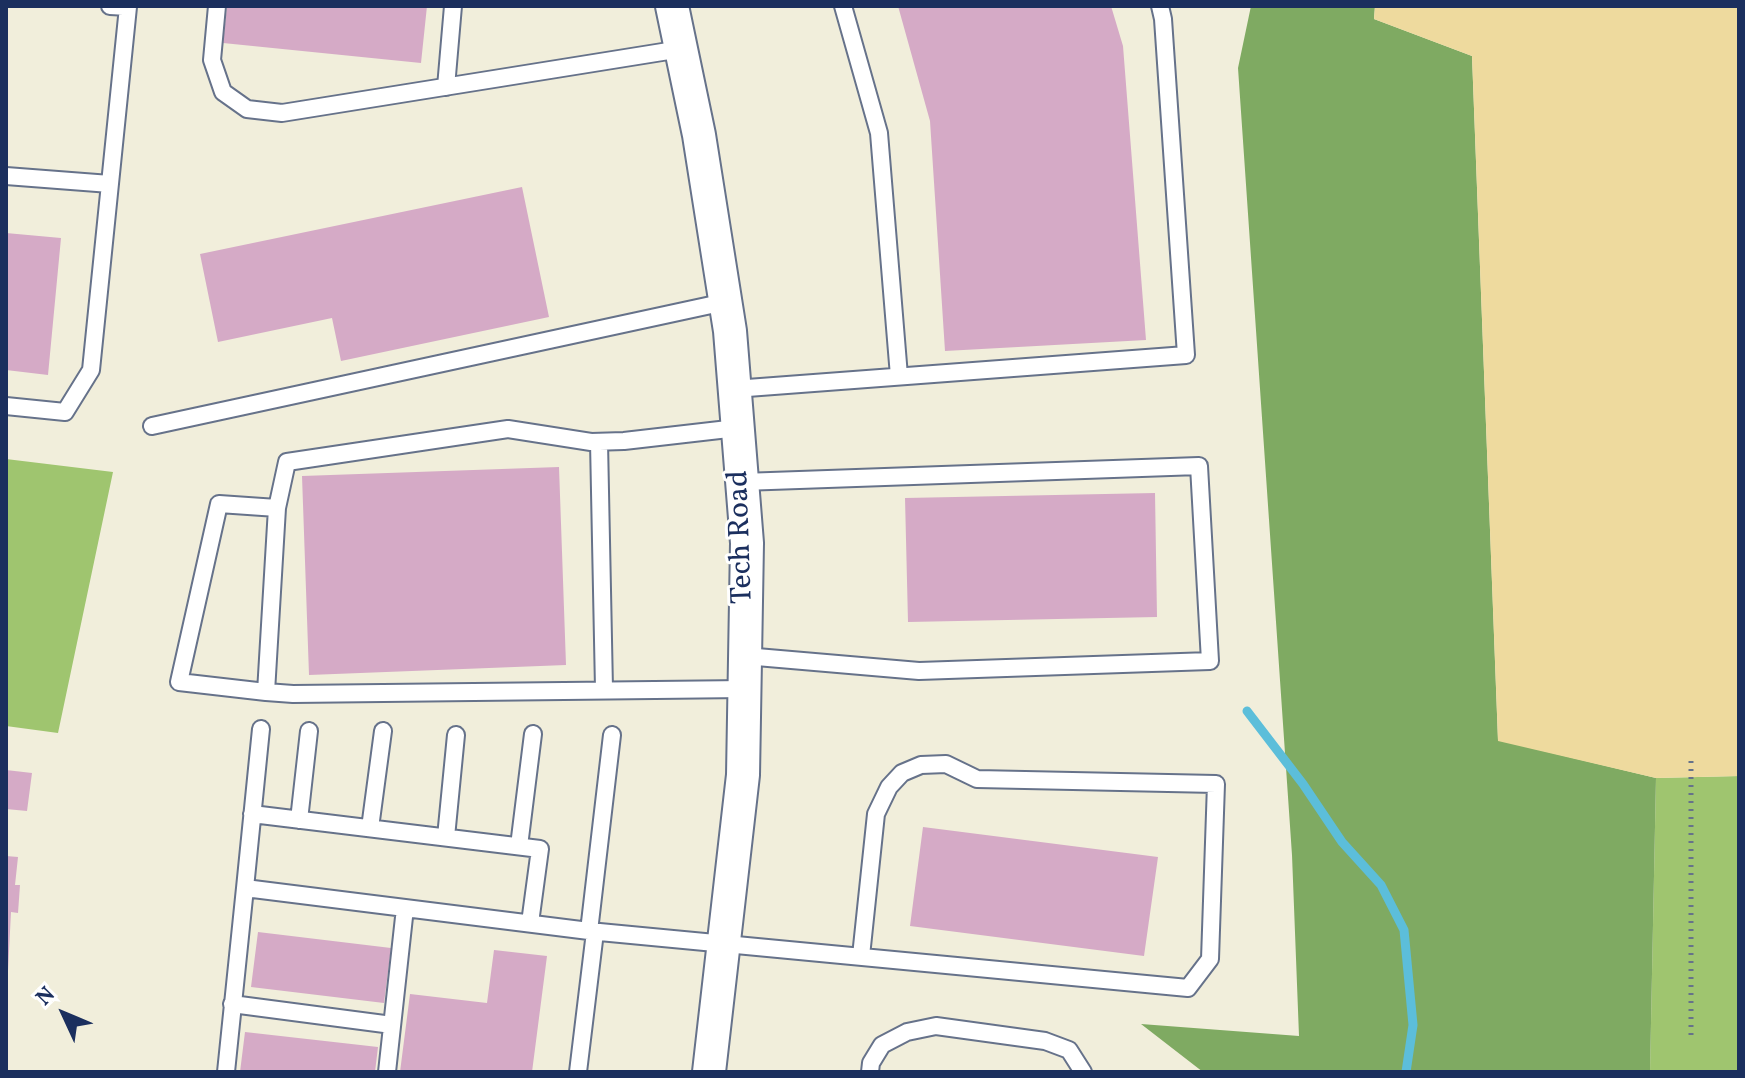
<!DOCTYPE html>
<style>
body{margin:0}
#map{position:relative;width:1745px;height:1078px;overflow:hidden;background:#f1eedb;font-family:Vollkorn,serif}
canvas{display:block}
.frame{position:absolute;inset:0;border:8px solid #1b2f5e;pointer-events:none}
.north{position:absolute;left:24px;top:974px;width:80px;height:80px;-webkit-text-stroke:6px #fff;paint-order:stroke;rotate:314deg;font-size:22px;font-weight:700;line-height:32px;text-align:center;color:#1b2f5e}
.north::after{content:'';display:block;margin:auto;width:28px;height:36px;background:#1b2f5e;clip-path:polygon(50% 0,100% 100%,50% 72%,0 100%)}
</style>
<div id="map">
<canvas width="1745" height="1078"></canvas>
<div class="frame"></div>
<div class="north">N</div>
</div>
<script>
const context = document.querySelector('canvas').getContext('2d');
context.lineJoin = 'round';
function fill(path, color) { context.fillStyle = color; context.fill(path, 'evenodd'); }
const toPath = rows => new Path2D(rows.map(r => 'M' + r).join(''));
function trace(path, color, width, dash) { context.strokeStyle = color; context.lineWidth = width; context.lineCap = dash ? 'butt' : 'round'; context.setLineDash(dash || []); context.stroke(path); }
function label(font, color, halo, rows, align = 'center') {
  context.font = font + ' Vollkorn,serif'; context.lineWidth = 6; context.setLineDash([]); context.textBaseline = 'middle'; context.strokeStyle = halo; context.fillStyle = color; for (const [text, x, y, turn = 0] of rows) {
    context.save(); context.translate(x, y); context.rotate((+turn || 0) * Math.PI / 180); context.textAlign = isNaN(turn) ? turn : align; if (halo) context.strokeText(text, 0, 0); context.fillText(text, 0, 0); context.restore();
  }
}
const green = toPath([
 [6,459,113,472,58,733,6,726],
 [1739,776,1739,1072,1650,1072,1656,778]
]);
const forest = toPath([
 [1251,6,1375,6,1374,19,1472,56,1498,740,1656,778,1650,1072,1203,1072,1141,1024,1299,1036,1292,855,1238,68]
]);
const sand = toPath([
 [1375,6,1739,6,1739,776,1656,778,1498,741,1472,56,1374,19]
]);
const stream = toPath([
 [1247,711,1303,784,1342,842,1381,885,1404,930,1413,1025,1406,1072]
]);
const building = toPath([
 [227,6,427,6,421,63,223,43],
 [898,6,1111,6,1123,46,1146,340,945,351,930,121],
 [522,187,549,317,341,361,332,318,218,342,200,254],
 [6,233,61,238,48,375,6,370],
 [559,467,566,665,309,675,302,476],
 [1155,493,1157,617,908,622,905,498],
 [6,770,32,773,27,811,6,809],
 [923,827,1158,857,1144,956,910,926],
 [6,856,18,857,15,885,20,885,18,913,11,912,8,971,6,971],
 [258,932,391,948,384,1003,251,987],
 [494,950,547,956,532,1072,400,1072,410,994,487,1003],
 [245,1032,378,1047,375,1072,240,1072]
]);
const path = toPath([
 [1691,761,1691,1039]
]);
const service = toPath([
 [217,6,212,60,223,92,247,109,282,113,681,49],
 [843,6,879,133,899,376],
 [446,87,453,6],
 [6,176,110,184],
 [734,389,1186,355,1163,19,1160,6],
 [6,406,65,412,91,370,128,7,110,6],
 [152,426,725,302],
 [599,442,604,689],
 [742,482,1199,466,1210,661,919,671,745,656],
 [277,508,287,462,508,429,591,442,624,441,737,428],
 [266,692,277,508,219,504,179,682,266,692,293,694,745,689],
 [261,729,245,888,589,931],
 [612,735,589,931,1188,988,1210,959,1216,784,977,779,946,764,921,765,902,773,889,787,876,814,861,956],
 [252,814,540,849,530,923],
 [299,820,309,731],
 [370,828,383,731],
 [446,837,456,735],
 [519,846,533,734],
 [232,1004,392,1025],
 [226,1072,245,888],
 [387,1072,405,908],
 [578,1072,595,932],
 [870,1072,871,1063,882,1045,907,1032,936,1026,1045,1041,1069,1050,1083,1072]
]);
const minor = toPath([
 [672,6,699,135,730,331,747,543,743,775,709,1072]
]);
const streetNames = [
 ["Tech Road",743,537,-92]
];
fill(green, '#9fc56f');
fill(forest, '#7faa62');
fill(sand, '#eeda9e');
trace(stream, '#5cbeda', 9);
fill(building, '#d5aac6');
trace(service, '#66728a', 20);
trace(minor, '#66728a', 36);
trace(path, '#66728a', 5, [2, 6]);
trace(service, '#fff', 16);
trace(minor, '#fff', 32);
label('30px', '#1b2f5e', '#fff', streetNames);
</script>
